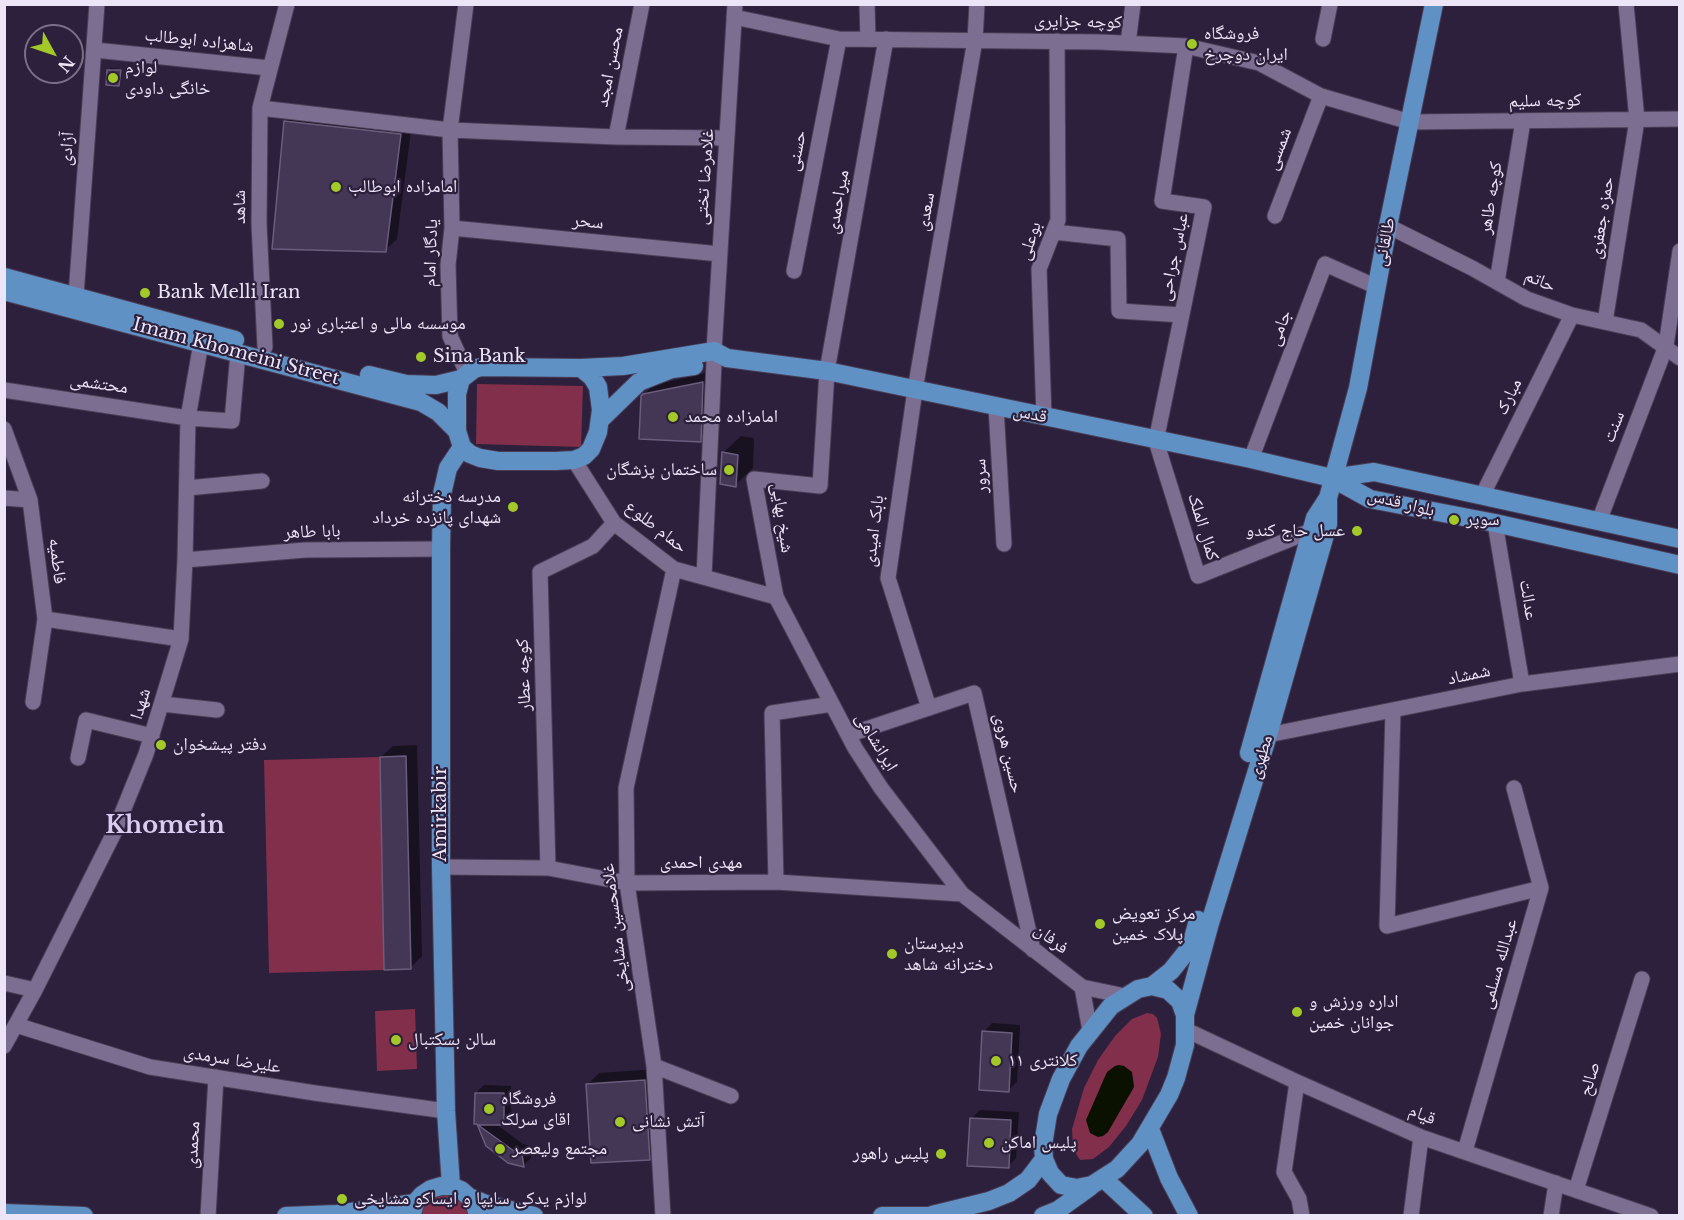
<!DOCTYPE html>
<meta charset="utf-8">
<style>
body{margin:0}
#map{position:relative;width:1684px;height:1220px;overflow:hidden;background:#2c203c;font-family:"Libre Baskerville",serif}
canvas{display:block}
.frame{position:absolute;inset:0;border:6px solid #ece5f8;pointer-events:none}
.north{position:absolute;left:24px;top:24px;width:60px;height:60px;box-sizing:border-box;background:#2c203c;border:2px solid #796f87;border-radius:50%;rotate:130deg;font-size:16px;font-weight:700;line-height:24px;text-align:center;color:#ece5f8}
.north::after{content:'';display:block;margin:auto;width:21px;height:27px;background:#a2c928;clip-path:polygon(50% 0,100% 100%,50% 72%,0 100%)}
</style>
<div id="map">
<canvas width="1684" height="1220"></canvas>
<div class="frame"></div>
<div class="north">N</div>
</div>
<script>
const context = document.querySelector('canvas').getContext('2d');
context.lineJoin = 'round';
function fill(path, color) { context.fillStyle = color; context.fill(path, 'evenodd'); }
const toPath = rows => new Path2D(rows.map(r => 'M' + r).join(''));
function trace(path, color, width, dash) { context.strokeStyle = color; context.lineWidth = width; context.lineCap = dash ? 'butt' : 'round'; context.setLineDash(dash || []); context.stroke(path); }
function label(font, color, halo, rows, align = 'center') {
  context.font = font + ' "Libre Baskerville","Noto Naskh Arabic",serif'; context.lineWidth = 4.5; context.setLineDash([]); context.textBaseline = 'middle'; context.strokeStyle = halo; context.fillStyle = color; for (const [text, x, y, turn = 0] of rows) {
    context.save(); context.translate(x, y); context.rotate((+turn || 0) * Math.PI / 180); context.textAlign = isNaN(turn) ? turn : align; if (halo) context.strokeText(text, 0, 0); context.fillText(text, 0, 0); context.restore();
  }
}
const green = toPath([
 [477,384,583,386,581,447,476,444],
 [380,757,384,970,269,973,264,760],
 [415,1009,417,1069,377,1071,375,1011],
 [1147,1013,1153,1014,1157,1018,1161,1034,1158,1057,1142,1100,1126,1126,1109,1147,1093,1159,1080,1160,1073,1149,1072,1129,1084,1088,1098,1060,1115,1036,1132,1019],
 [446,1194,460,1201,466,1207,468,1216,419,1216,420,1210,430,1198]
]);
const water = toPath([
 [1119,1065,1124,1066,1132,1072,1134,1087,1108,1132,1103,1136,1098,1137,1090,1133,1086,1120,1107,1072,1115,1066]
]);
const shadow = toPath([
 [111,68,122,69,121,82,119,84,109,70],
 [297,110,412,123,397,239,385,250,285,121],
 [714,371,712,429,700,441,642,396,654,385],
 [741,436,754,438,753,468,735,485,723,453],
 [417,745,422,956,410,968,381,757,393,746],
 [992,1023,1020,1025,1017,1082,1008,1090,984,1032],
 [656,1069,661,1147,649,1158,588,1084,599,1073],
 [484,1085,511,1086,511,1116,503,1124,496,1124,523,1144,530,1146,531,1158,523,1166,487,1146,478,1123,476,1093],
 [980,1110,1019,1112,1016,1158,1008,1166,971,1119]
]);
const building = toPath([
 [107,70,121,70,119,86,106,85,107,70],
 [284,121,401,134,386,252,272,249,284,121],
 [703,382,701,442,639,439,641,396,643,394,703,382],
 [722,452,738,455,736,487,720,484,722,452],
 [406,756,411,969,384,970,380,757,406,756],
 [982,1031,1012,1033,1009,1092,979,1090,982,1031],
 [645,1080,650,1160,591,1163,586,1084,645,1080],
 [475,1093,504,1093,504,1125,478,1125,514,1151,522,1154,524,1167,508,1163,486,1146,477,1124,474,1124,475,1093],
 [970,1118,1011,1120,1009,1168,967,1166,970,1118]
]);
const minor = toPath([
 [466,4,450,130,452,228,448,265,450,336,467,373],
 [867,4,868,39],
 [734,17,839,39,1100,42,1186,46,1259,63,1321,96,1410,122,1680,119],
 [886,39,827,371,820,486,754,479,776,597,855,748,881,788,962,894,1082,987,1125,996],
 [1323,39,1330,4],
 [1128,43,1133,4],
 [1186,46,1162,201,1204,207,1156,441,1198,576,1313,530],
 [95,50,269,68],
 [260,108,450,130,616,137,727,138],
 [616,137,642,4],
 [1275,216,1321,96],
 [1388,226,1472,268,1527,299,1572,315,1641,330,1680,358],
 [452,228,720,254],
 [1054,232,1118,239,1119,311,1182,315],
 [794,271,839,39],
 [1497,282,1523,121],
 [76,296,97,4],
 [1605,322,1637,120,1626,4],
 [265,347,259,224,260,108,287,4],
 [714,351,735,4],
 [4,390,188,418,232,421,238,353],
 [996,407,1004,544],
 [1044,417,1039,269,1058,220,1057,41],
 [4,429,30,500,45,619,33,702],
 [1251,459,1325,264,1377,287],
 [574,460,614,523,674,569,776,597],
 [187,488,262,481],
 [1482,496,1572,315],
 [4,498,30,500],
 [1599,521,1666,346,1680,251],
 [1495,523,1522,684],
 [185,560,305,550,441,549],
 [704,577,714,363],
 [45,619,181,639],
 [162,704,217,710],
 [929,708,888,578,915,390,975,40,977,4],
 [1393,711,1387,926,1541,888],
 [848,735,974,693,1033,950],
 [1268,735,1522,684,1680,664],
 [78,758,86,720,152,736],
 [441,867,548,868,627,883,776,882,962,894],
 [548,868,540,572,593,546,614,523],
 [776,882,772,713,832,704],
 [4,983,35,990],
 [1082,987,1090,1031],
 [16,1025,150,1067,315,1093,446,1111],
 [1186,1030,1297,1082,1421,1137,1651,1216],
 [4,1046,35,990,114,833,146,754,181,639,185,560,188,418,201,343],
 [654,1066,731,1096],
 [1297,1082,1284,1172,1299,1199,1302,1216],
 [1465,1151,1541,888,1514,788],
 [1576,1190,1642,979],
 [208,1216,216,1077],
 [663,1216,654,1066,627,883,626,788,674,569],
 [1411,1216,1421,1137],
 [1551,1216,1556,1183]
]);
const major = toPath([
 [4,277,235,340],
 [4,291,421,402,438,412,457,431],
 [481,367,581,368,592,377,598,387,601,410,598,432,591,449,584,456,574,460,556,461,498,461,480,458,470,454,462,447,457,431,457,394,461,379,474,369,481,367],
 [581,368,623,366,714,351,727,358,827,371,1251,459,1332,478,1370,499,1495,523,1680,565],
 [369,375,406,384,436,385,461,379],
 [600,420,639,382,672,369,694,366],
 [1332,478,1374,472,1680,539],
 [1249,753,1315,518,1328,498],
 [1152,986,1168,990,1180,1001,1185,1015,1185,1045,1176,1078,1169,1095,1140,1144,1117,1169,1092,1185,1077,1188,1061,1185,1050,1173,1044,1159,1043,1145,1048,1114,1061,1079,1079,1046,1111,1006,1138,989,1152,986],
 [1152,986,1171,971,1191,946,1198,920],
 [1185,1015,1210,923,1268,735,1328,524,1328,498,1358,388,1388,226,1434,4],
 [1150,1129,1169,1178,1189,1216],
 [1104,1179,1144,1216],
 [451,1186,446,1111,441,867,441,549,442,494,448,468,462,447],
 [469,1197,486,1204,534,1216],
 [4,1213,84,1216],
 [412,1214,415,1203,422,1195,431,1189,441,1186,451,1186,461,1190,469,1197,475,1205,478,1216],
 [932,1215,989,1201,1009,1193,1028,1180,1044,1159],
 [286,1216,337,1214,415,1203],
 [882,1216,935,1216],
 [1043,1216,1058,1210,1090,1187]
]);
const markers = [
 [1192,44,6,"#a2c928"],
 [113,78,6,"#a2c928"],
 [336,187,6,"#a2c928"],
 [145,293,6,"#a2c928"],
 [279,324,6,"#a2c928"],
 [421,357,6,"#a2c928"],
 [673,417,6,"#a2c928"],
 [729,470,6,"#a2c928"],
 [513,507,6,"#a2c928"],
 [1454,520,6,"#a2c928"],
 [1357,531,6,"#a2c928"],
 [161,745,6,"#a2c928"],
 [1100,924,6,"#a2c928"],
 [892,954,6,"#a2c928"],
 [1297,1012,6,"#a2c928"],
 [396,1040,6,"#a2c928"],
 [996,1061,6,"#a2c928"],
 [489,1109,6,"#a2c928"],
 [620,1122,6,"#a2c928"],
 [989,1143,6,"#a2c928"],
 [500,1149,6,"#a2c928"],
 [941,1154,6,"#a2c928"],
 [342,1199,6,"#a2c928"]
];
const streetNames = [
 ["کوچه جزایری",1078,22,1],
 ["شاهزاده ابوطالب",199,41,6],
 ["محسن امجد",610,67,-79],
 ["کوچه سلیم",1545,101,-1],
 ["آزادی",67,149,-86],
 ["شمسی",1279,149,-69],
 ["حسنی",797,151,-79],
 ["غلامرضا تختی",705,177,-86],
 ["کوچه طاهر",1491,198,-81],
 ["میراحمدی",838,202,-80],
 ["شاهد",240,207,-90],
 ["سعدی",926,212,-80],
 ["حمزه جعفری",1602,218,-81],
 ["سحر",588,222,5],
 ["بوعلی",1030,241,-71],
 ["طالقانی",1385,242,-79],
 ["یادگار امام",431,253,-88],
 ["عباس جراحی",1174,257,-78],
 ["حاتم",1540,281,23],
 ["جامی",1280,328,-69],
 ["Imam Khomeini Street",236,352,15],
 ["محتشمی",99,384,8],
 ["مبارک",1509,397,-64],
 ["قدس",1030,414,12],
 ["سنت",1614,427,-69],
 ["سرور",981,476,-93],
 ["بلوار قدس",1401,503,14],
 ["شیخ بهایی",782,518,82],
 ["حمام طلوع",656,527,38],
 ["کمال الملک",1203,527,73],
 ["بابک امیدی",874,531,-83],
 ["بابا طاهر",312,532,-2],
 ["فاطمیه",57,561,83],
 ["عدالت",1528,600,81],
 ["کوچه عطار",524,675,-92],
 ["شمشاد",1469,675,-12],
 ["شهدا",141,704,-73],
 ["ایرانشاهی",876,742,59],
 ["حسین هروی",1008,753,77],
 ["مطهری",1261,757,-73],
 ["Amirkabir",441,814,-90],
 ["مهدی احمدی",701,863],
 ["غلامحسین مشایخی",616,928,-97],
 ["فرفان",1051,939,38],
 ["عبدالله مسلمی",1499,964,-74],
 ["علیرضا سرمدی",232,1060,9],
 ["صالح",1590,1079,-73],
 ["قیام",1422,1115,22],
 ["محمدی",193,1145,-87]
];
const poiNames = [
 ["فروشگاه",1204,34],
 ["ایران دوچرخ",1204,55],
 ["لوازم",125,68],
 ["خانگی داودی",125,89],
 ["امامزاده ابوطالب",348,187],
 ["Bank Melli Iran",157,293],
 ["موسسه مالی و اعتباری نور",291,324],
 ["Sina Bank",433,357],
 ["امامزاده محمد",685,417],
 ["ساختمان پزشگان",717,470,"right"],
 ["مدرسه دخترانه",501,497,"right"],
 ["شهدای پانزده خرداد",501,518,"right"],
 ["سوپر",1466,520],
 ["عسل حاج کندو",1345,531,"right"],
 ["دفتر پیشخوان",173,745],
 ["مرکز تعویض",1112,914],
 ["پلاک خمین",1112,935],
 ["دبیرستان",904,944],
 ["دخترانه شاهد",904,965],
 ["اداره ورزش و",1309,1002],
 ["جوانان خمین",1309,1023],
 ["سالن بسکتبال",408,1040],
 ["کلانتری ۱۱",1008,1061],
 ["فروشگاه",501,1099],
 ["اقای سرلک",501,1120],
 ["آتش نشانی",632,1122],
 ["پلیس اماکن",1001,1143],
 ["مجتمع ولیعصر",512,1149],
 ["پلیس راهور",929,1154,"right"],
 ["لوازم یدکی سایپا و ایساکو مشایخی",354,1199]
];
const districtNames = [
 ["Khomein",165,826]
];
fill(green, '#812f4a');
fill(water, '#0a1100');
fill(shadow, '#0007');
fill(building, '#443755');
trace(building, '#6a5d7e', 1.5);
trace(minor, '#493e56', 17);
trace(major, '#493e56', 20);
trace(minor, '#7c6e90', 15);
trace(major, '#6091c5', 18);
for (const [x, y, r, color] of markers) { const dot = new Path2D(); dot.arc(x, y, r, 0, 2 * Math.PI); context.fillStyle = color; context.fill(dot); trace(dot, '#2c203c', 2); }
label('18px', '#ece5f8', '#2c203c', streetNames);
label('18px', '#ece5f8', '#2c203c', poiNames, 'left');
label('bold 24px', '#dacbf0', '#2c203c', districtNames);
</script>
